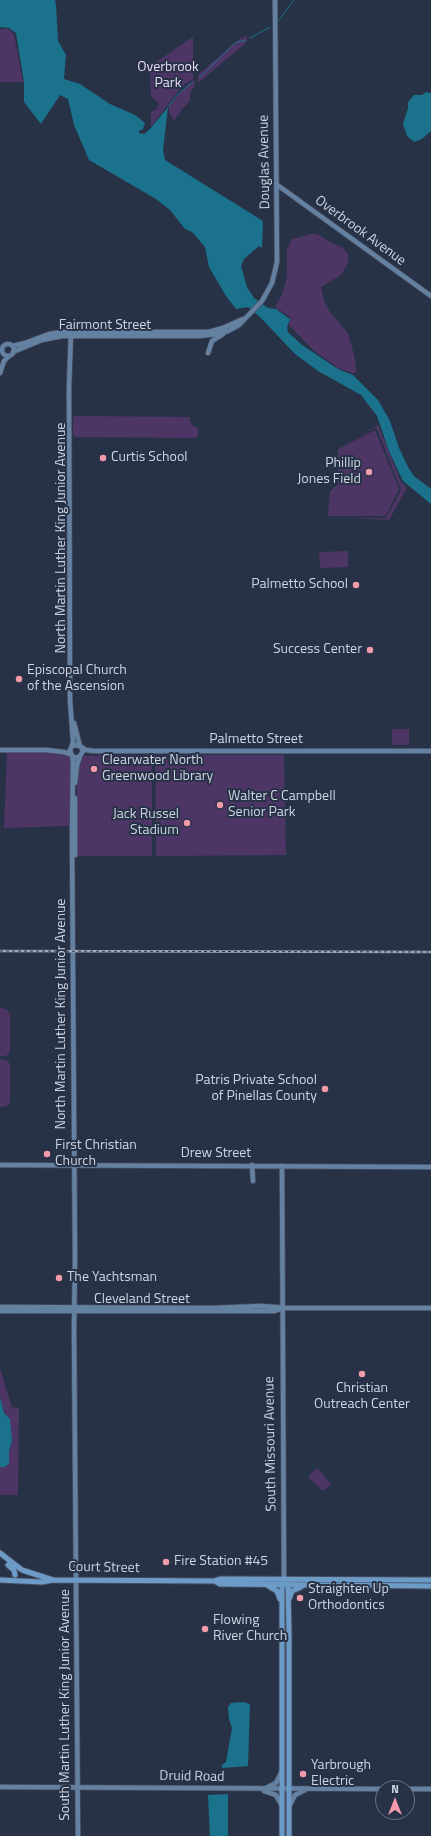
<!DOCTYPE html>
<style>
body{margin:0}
#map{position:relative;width:431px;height:1836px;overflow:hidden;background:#273247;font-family:"Titillium Web",sans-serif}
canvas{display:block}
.north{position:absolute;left:375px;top:1780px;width:40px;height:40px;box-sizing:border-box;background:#273247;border:1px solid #697385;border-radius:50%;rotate:0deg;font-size:11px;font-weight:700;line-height:16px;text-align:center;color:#cdd4e2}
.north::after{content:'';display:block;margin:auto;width:14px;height:18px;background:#f39aab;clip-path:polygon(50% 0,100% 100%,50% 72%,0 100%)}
</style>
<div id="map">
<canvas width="431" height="1836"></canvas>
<div class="north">N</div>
</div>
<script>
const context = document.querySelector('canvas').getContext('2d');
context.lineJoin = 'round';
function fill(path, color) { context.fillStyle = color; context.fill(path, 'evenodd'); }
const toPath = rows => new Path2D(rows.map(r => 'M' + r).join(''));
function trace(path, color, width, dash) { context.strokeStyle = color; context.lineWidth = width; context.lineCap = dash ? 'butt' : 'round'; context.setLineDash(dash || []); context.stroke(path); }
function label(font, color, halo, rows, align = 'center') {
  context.font = font + ' "Titillium Web",sans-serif'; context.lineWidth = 4; context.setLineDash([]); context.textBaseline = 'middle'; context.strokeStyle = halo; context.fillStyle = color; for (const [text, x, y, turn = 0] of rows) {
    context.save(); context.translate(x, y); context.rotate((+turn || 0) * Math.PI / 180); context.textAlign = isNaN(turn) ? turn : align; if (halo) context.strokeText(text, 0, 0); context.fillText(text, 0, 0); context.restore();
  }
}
const green = toPath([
 [0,29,8,29,14,34,23,82,0,82],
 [247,36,247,42,198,83,198,75,239,39],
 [193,37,193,80,186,83,178,91,151,127,151,111,156,110,159,104,151,96,150,66],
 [195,80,195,86,190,93,190,101,183,108,174,121,169,112,169,106,187,85],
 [311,234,317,234,332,243,342,247,348,254,348,263,341,275,321,287,324,301,330,312,348,333,354,355,356,369,355,374,338,368,313,350,292,328,289,325,290,317,275,307,282,295,287,276,287,249,292,239],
 [74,416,187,417,189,417,192,425,198,428,198,436,196,438,75,437,73,434,73,419],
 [378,425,397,472,401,482,407,488,389,520,349,518,386,518,401,490,377,429,375,428,355,438],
 [375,430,399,489,386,516,328,516,330,491,338,484,338,449],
 [348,551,348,567,320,568,319,552],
 [392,729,409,729,409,745,392,745],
 [7,752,46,752,69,755,71,761,70,826,4,828],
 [107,755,152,755,152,856,77,856,77,786,79,763,84,756],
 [155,755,284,755,286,855,156,856],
 [0,1008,6,1009,10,1014,10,1052,6,1056,0,1056],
 [0,1059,8,1061,10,1065,10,1102,7,1106,3,1107,0,1107],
 [0,1369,12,1407,19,1408,18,1495,0,1495,0,1467,4,1467,9,1464,9,1451,12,1441,0,1397],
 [317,1468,331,1484,323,1491,308,1477]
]);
const water = toPath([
 [0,0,55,0,56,5,58,41,66,55,64,79,80,84,110,104,135,115,145,123,143,129,139,131,139,133,144,134,150,129,168,107,163,150,165,160,263,221,262,248,259,246,244,259,241,266,247,287,254,298,268,308,276,309,290,319,287,327,288,332,302,345,338,369,353,375,378,400,390,421,399,448,408,467,414,476,431,489,431,504,403,481,389,451,377,416,361,395,318,371,295,354,260,317,248,307,236,309,226,296,209,267,205,247,192,232,185,229,170,210,156,199,89,160,74,125,68,99,60,95,41,124,24,102,24,82,16,33,9,28,0,27],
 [426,92,431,93,431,131,422,139,414,142,407,136,403,124,408,108,408,102,414,95,422,95],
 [0,1397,4,1413,10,1419,12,1441,9,1451,9,1464,4,1467,0,1467],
 [243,1702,250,1704,248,1766,222,1768,222,1765,226,1762,232,1728,229,1719,228,1707,231,1703],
 [228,1794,228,1836,210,1836,208,1795]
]);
const stream = toPath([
 [279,20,294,0],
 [250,38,270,27],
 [200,77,235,43,246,40],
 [168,107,178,94,193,82]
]);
const secondary = toPath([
 [276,184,431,296],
 [71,332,69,388,70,700,73,741,72,746],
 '2 350a6 6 0 1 1 12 0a6 6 0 1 1-12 0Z',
 [13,346,25,343,49,334,62,332,209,332,223,328,243,319],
 [13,352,42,340,62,336,199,336,217,334,228,331,239,325,262,301,272,283,277,262,275,0],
 [208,353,212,341,223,334],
 [0,373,4,361,9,356],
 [74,723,80,746],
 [81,747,83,751,80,756,76,758,72,756,70,750,72,746,76,745,80,746,86,750,93,751,431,751],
 [0,750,46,750,64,752,70,754],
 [72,756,73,761,72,834,75,1259,74,1329,78,1836],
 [75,783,77,765,80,756],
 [75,798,75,855],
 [0,1165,431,1167],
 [252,1165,253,1181],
 [282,1166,284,1579],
 [0,1307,213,1308,260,1306,288,1308,431,1308],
 [0,1311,274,1311,283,1308],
 [0,1787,383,1789],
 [266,1788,276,1783,281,1773],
 [407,1789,431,1789],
 [264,1791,276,1795,282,1806],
 [290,1805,295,1795,305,1790]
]);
const primary = toPath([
 [0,1553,22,1570,53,1580,214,1581,220,1579,431,1580],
 [8,1565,14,1570,15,1575],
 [284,1579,288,1585,289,1634,289,1836],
 [0,1580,42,1582,53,1580],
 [215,1581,220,1584,431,1586],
 [267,1585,277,1591,280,1599],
 [289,1599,292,1591,301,1587],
 [282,1836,282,1585,284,1579]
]);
const rail = toPath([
 [0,951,431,952]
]);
const markers = [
 [103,458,4,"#f39aab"],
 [369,472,4,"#f39aab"],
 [356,585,4,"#f39aab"],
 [370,650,4,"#f39aab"],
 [19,679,4,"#f39aab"],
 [94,769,4,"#f39aab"],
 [220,805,4,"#f39aab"],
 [187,823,4,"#f39aab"],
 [325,1089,4,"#f39aab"],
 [47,1154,4,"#f39aab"],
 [59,1278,4,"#f39aab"],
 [362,1374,4,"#f39aab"],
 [166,1562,4,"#f39aab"],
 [300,1598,4,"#f39aab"],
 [205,1629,4,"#f39aab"],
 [303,1774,4,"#f39aab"]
];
const parkNames = [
 ["Overbrook",168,68],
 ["Park",168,84]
];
const streetNames = [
 ["Douglas Avenue",265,162,-91],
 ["Overbrook Avenue",360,231,36],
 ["Fairmont Street",105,326],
 ["North Martin Luther King Junior Avenue",62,538,-90],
 ["Palmetto Street",256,740],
 ["North Martin Luther King Junior Avenue",62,1014,-90],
 ["Drew Street",216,1154],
 ["Cleveland Street",142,1300],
 ["South Missouri Avenue",271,1444,-91],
 ["Court Street",104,1568,1],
 ["South Martin Luther King Junior Avenue",66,1705,-90],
 ["Druid Road",192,1777,1]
];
const poiNames = [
 ["Curtis School",111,458],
 ["Phillip",361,464,"right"],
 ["Jones Field",361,480,"right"],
 ["Palmetto School",348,585,"right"],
 ["Success Center",362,650,"right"],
 ["Episcopal Church",27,671],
 ["of the Ascension",27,687],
 ["Clearwater North",102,761],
 ["Greenwood Library",102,777],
 ["Walter C Campbell",228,797],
 ["Senior Park",228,813],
 ["Jack Russel",179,815,"right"],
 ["Stadium",179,831,"right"],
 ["Patris Private School",317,1081,"right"],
 ["of Pinellas County",317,1097,"right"],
 ["First Christian",55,1146],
 ["Church",55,1162],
 ["The Yachtsman",67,1278],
 ["Christian",362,1389,"center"],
 ["Outreach Center",362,1405,"center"],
 ["Fire Station #45",174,1562],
 ["Straighten Up",308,1590],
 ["Orthodontics",308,1606],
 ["Flowing",213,1621],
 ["River Church",213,1637],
 ["Yarbrough",311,1766],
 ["Electric",311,1782]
];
fill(green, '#4d3665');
fill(water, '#1b728d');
trace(stream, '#1b728d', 1);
trace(secondary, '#454d60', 6);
trace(primary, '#454d60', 7);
trace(secondary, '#6481a2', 4.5);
trace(primary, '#6d9bc7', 5);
trace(rail, '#a3abbb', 2.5);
trace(rail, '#273247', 1, [3]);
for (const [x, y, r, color] of markers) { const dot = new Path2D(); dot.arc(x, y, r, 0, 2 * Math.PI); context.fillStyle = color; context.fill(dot); trace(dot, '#273247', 1.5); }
label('14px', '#e8d9fa', '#273247', parkNames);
label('14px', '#cdd4e2', '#273247', streetNames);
label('14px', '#cdd4e2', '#273247', poiNames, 'left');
</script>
